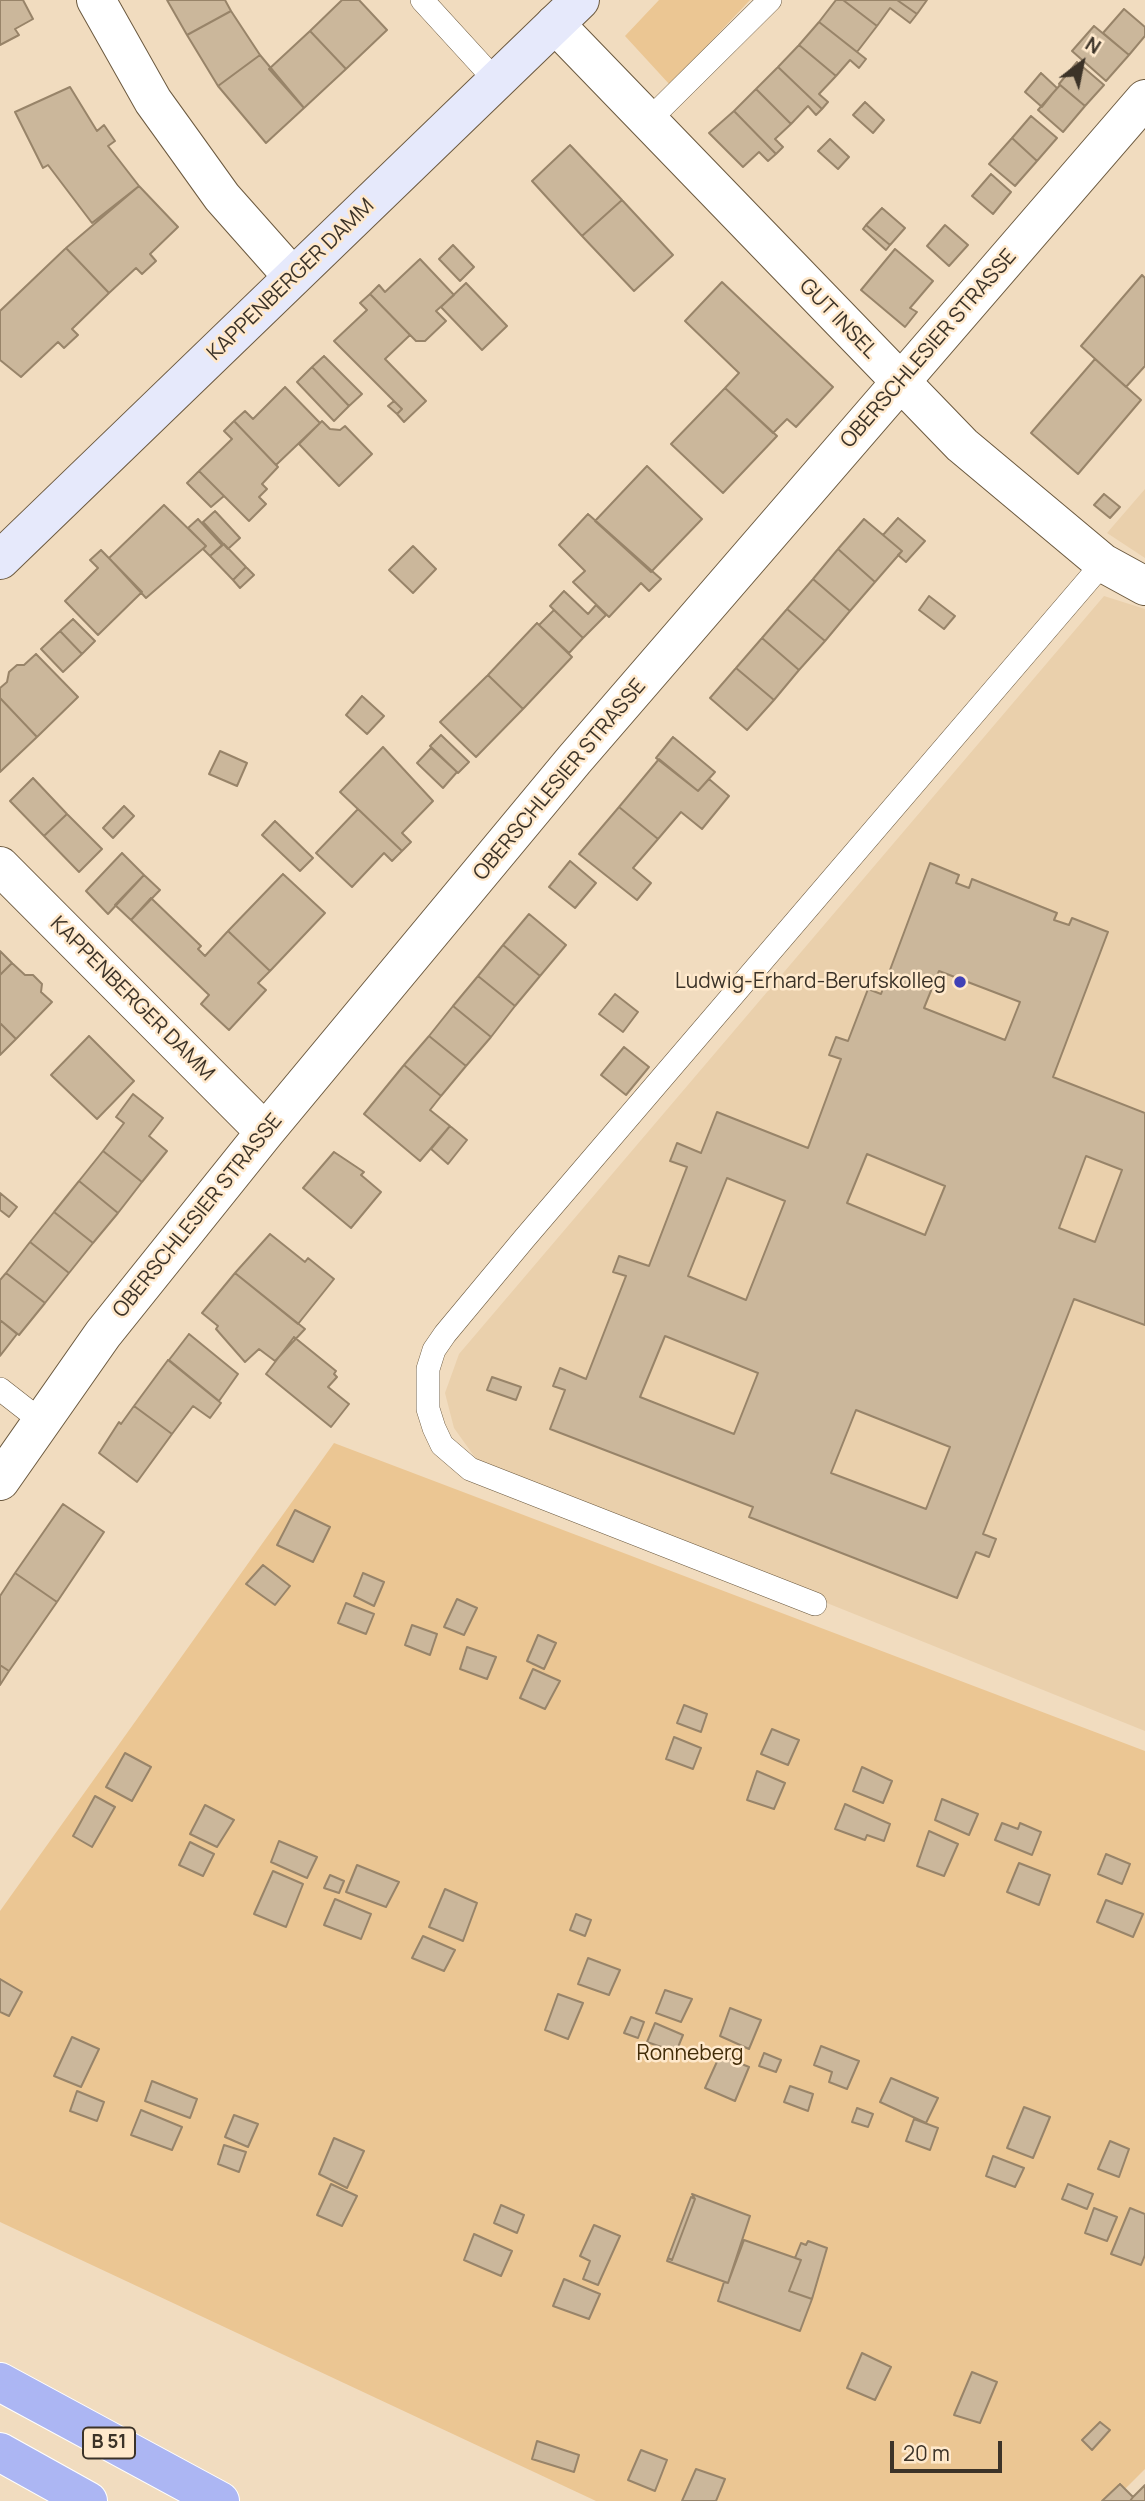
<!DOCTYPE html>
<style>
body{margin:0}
#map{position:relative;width:1145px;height:2501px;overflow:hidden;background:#f1dcbf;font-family:Manrope,sans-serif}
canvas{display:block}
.north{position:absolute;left:1047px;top:28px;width:70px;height:70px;-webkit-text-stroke:5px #ffe9cc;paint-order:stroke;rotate:32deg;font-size:19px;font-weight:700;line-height:28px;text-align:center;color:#3c3328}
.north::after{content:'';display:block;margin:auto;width:24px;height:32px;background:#3c3328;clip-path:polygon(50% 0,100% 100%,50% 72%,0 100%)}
.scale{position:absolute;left:890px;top:2441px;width:112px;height:32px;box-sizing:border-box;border:4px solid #3c3328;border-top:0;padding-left:9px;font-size:21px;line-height:24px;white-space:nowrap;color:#3c3328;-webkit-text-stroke:5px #ffe9cc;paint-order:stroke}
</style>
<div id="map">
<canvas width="1145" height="2501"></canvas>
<div class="north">N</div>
<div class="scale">20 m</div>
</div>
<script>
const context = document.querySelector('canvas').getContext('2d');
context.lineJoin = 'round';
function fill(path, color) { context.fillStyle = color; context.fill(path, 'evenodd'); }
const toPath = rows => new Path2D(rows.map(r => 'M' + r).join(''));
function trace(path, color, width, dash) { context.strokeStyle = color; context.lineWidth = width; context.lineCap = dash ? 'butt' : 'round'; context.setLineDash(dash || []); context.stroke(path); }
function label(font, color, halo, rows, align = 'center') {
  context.font = font + ' Manrope,sans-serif'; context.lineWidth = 5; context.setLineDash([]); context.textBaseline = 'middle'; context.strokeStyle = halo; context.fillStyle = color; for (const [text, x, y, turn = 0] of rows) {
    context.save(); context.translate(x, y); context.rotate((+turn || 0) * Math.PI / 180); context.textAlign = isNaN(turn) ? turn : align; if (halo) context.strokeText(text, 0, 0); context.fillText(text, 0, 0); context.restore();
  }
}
const built = toPath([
 [1145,489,1145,558,1107,533],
 [1104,596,1145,609,1145,1731,479,1463,454,1428,445,1393,459,1354]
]);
const green = toPath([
 [659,0,750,0,670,85,625,36],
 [334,1443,1145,1751,1145,2469,1113,2501,596,2501,0,2222,0,1911]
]);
const building = toPath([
 [0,0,23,0,33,19,15,29,19,35,0,45,0,0],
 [167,0,225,0,231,11,187,35,167,0],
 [342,0,359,0,387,30,346,69,310,31,342,0],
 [836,0,843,0,877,26,857,52,819,22,836,0],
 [843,0,897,0,917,14,910,23,890,8,877,26,843,0],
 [897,0,927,0,917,14,897,0],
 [1124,9,1145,27,1145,36,1129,55,1103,33,1124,9],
 [231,11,260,55,218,86,187,35,231,11],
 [819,22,866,59,859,68,850,60,836,76,799,45,819,22],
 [1094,26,1129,55,1106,81,1072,51,1094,26],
 [310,31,346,69,304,108,269,69,310,31],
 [799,45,836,76,819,94,828,102,822,109,778,67,799,45],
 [260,55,304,108,266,143,218,86,260,55],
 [1077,62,1104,85,1085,106,1059,84,1077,62],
 [778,67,822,109,816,115,808,106,791,124,756,89,778,67],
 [1041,73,1057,88,1042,107,1025,92,1041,73],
 [1060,85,1085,106,1063,132,1038,110,1060,85],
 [70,87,97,131,104,125,115,141,108,146,139,186,92,223,48,165,43,168,15,112,70,87],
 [756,89,791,124,775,139,783,147,776,154,734,111,756,89],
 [865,102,884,120,873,133,853,115,865,102],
 [734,111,776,154,768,161,759,152,743,167,709,133,734,111],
 [1031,116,1057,138,1037,161,1012,138,1031,116],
 [1012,138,1037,161,1015,186,989,164,1012,138],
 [830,139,849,157,838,169,818,151,830,139],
 [570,145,622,200,582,236,532,181,570,145],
 [991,174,1011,192,993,214,972,196,991,174],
 [139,186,178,227,150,254,156,261,142,274,136,268,109,293,66,248,139,186],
 [622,200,673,255,634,291,582,236,622,200],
 [882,208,905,228,890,245,866,225,882,208],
 [866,225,890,245,886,250,863,229,866,225],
 [945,225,968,245,949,266,927,246,945,225],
 [453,245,474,267,460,281,439,259,453,245],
 [66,248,109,293,72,329,78,335,64,348,58,342,21,377,0,360,0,311,66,248],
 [895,249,933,281,910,308,917,312,905,327,861,290,895,249],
 [420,259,454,295,436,311,446,321,425,341,416,341,370,294,379,285,385,292,420,259],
 [1142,275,1145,278,1145,366,1126,387,1081,346,1142,275],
 [722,282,833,387,796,427,787,419,773,433,725,388,739,373,685,321,722,282],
 [466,283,507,326,482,350,441,307,466,283],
 [370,294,410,335,385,359,426,401,404,422,397,414,402,409,334,341,367,310,360,303,370,294],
 [324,356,362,394,349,406,312,367,324,356],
 [1095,359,1141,400,1078,474,1031,433,1095,359],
 [312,367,349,406,334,421,297,382,312,367],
 [285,387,320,423,276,465,234,421,245,411,253,419,285,387],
 [725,388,777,436,723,493,671,444,725,388],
 [394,401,402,409,397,414,388,406,394,401],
 [234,421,278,467,262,484,267,489,259,497,266,504,249,521,199,471,232,439,224,431,234,421],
 [322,421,330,429,340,430,345,426,372,454,339,486,299,444,322,421],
 [647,466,702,519,651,572,595,521,647,466],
 [199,471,224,496,211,507,187,483,199,471],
 [1104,494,1120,507,1110,518,1094,505,1104,494],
 [164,505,206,546,146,598,109,558,164,505],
 [215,511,240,538,228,549,203,522,215,511],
 [588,514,661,579,649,591,641,583,609,617,573,582,585,571,559,545,588,514],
 [898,518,925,541,906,562,898,555,902,551,883,535,898,518],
 [198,519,222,545,210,556,203,549,206,546,188,528,198,519],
 [864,519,902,551,875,582,838,549,864,519],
 [224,544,246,567,233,580,210,556,224,544],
 [413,546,436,569,413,593,389,570,413,546],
 [838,549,875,582,850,611,813,579,838,549],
 [101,550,142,592,98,635,65,601,98,568,90,560,101,550],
 [246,567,254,575,240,588,233,580,246,567],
 [813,579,850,611,825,641,787,609,813,579],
 [564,591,588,614,596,605,606,615,583,638,550,606,564,591],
 [929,596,955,616,944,629,919,610,929,596],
 [787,609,825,641,799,670,762,638,787,609],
 [554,610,583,638,569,653,539,625,554,610],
 [73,619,95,641,82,654,60,631,73,619],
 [537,623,572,657,523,709,488,675,537,623],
 [60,631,82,654,63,672,41,649,60,631],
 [762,638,799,670,774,700,736,668,762,638],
 [36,654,78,697,37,737,0,698,0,688,7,682,9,672,17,665,24,665,36,654],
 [736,668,774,700,747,730,710,698,736,668],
 [488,675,523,709,476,757,440,722,488,675],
 [362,696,384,716,367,734,346,715,362,696],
 [0,698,37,737,0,772,0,698],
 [441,735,469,762,458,773,430,746,441,735],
 [673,737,715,772,698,791,656,758,673,737],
 [383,747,433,801,402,833,411,842,402,851,340,792,383,747],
 [431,748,457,772,443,788,417,763,431,748],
 [220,751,247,763,237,786,209,774,220,751],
 [659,759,698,791,709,779,729,796,702,829,681,812,658,839,619,807,659,759],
 [33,778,67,814,44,836,10,801,33,778],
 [124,806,134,816,113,838,103,828,124,806],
 [619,807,658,839,633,868,651,883,637,900,579,854,619,807],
 [358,809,402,851,392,861,384,853,352,887,316,853,358,809],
 [67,814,102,849,79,872,44,836,67,814],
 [275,821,313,858,300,871,262,835,275,821],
 [122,853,144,875,108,914,86,891,122,853],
 [570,861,596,883,575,908,549,887,570,861],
 [930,863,959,875,956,883,969,888,972,879,1057,913,1054,920,1069,925,1072,918,1108,932,1053,1077,1145,1113,1145,1325,1074,1299,983,1534,996,1539,989,1557,976,1552,957,1598,749,1517,753,1507,550,1429,565,1390,553,1386,560,1368,586,1379,626,1276,613,1272,619,1256,649,1266,687,1167,670,1161,677,1143,701,1153,717,1112,808,1148,841,1059,829,1055,836,1037,848,1041,868,989,881,994,930,863],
 [939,971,1020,1002,1005,1040,924,1008,939,971],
 [867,1154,945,1186,925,1235,847,1203,867,1154],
 [1086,1156,1122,1170,1095,1242,1059,1228,1086,1156],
 [727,1178,785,1201,746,1300,688,1276,727,1178],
 [665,1336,758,1373,734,1434,640,1397,665,1336],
 [856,1410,950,1447,926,1509,831,1473,856,1410],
 [283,874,325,913,270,971,228,931,283,874],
 [144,875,160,890,131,920,115,905,144,875],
 [151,898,201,946,198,949,205,956,228,931,270,971,258,983,266,990,229,1030,201,1004,209,995,131,920,151,898],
 [529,914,566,945,540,976,503,945,529,914],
 [503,945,540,976,515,1006,478,976,503,945],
 [0,951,12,963,0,975,0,951],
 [12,963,25,975,33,975,42,984,41,992,52,1002,16,1039,0,1023,0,975,12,963],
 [478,976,515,1006,491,1037,453,1006,478,976],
 [615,994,638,1012,623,1032,599,1014,615,994],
 [453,1006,491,1037,466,1066,429,1036,453,1006],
 [0,1023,16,1039,0,1055,0,1023],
 [89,1036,134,1081,97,1119,51,1075,89,1036],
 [429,1036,466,1066,441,1096,404,1065,429,1036],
 [624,1047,649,1067,626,1095,601,1075,624,1047],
 [404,1065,441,1096,430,1110,450,1126,420,1161,364,1114,404,1065],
 [133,1094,163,1118,149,1136,167,1151,142,1182,103,1151,124,1123,116,1117,133,1094],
 [450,1126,467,1140,448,1164,431,1149,450,1126],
 [103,1151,142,1182,118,1213,79,1181,103,1151],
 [334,1152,364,1172,361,1175,381,1192,351,1228,303,1188,334,1152],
 [79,1181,118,1213,93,1243,54,1212,79,1181],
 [0,1193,17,1207,9,1217,0,1210,0,1193],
 [54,1212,93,1243,69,1273,30,1242,54,1212],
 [270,1234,305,1262,308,1258,334,1279,298,1324,235,1273,270,1234],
 [30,1242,69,1273,45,1303,6,1273,30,1242],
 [6,1273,45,1303,19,1335,0,1320,0,1280,6,1273],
 [235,1273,305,1329,275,1361,259,1349,245,1362,216,1329,218,1326,202,1313,235,1273],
 [0,1320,17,1334,0,1356,0,1320],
 [189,1334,238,1374,219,1401,169,1360,189,1334],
 [294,1337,336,1371,334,1374,337,1377,328,1387,349,1404,331,1427,266,1374,294,1337],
 [168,1360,221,1403,210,1418,193,1406,172,1434,134,1406,168,1360],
 [492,1377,521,1387,516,1400,487,1390,492,1377],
 [134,1406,172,1434,137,1482,99,1453,119,1422,121,1424,134,1406],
 [63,1504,104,1532,57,1602,15,1573,63,1504],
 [295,1510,330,1527,313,1562,277,1545,295,1510],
 [263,1565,290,1586,275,1605,246,1584,263,1565],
 [15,1573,57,1602,9,1671,0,1665,0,1596,15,1573],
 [363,1573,384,1582,374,1606,354,1596,363,1573],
 [457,1599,477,1608,464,1635,444,1627,457,1599],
 [346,1603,374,1614,366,1634,338,1623,346,1603],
 [412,1625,437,1634,430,1655,405,1645,412,1625],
 [538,1635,556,1643,544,1669,527,1661,538,1635],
 [467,1647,496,1657,487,1679,460,1669,467,1647],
 [0,1665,9,1671,0,1685,0,1665],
 [533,1669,560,1681,545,1709,520,1698,533,1669],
 [684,1705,707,1714,701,1732,677,1723,684,1705],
 [772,1729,799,1740,788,1765,761,1754,772,1729],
 [674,1737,701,1748,693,1769,666,1759,674,1737],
 [125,1753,151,1767,132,1801,106,1787,125,1753],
 [862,1767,892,1781,883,1803,853,1791,862,1767],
 [757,1771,785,1783,774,1809,747,1800,757,1771],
 [95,1796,115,1807,92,1847,73,1836,95,1796],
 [942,1799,978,1814,969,1835,935,1820,942,1799],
 [845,1804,890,1824,884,1841,867,1835,865,1840,835,1829,845,1804],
 [205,1805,234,1820,217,1847,190,1834,205,1805],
 [1002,1823,1018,1829,1020,1823,1041,1832,1032,1855,995,1840,1002,1823],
 [929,1831,958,1844,944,1876,917,1866,929,1831],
 [279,1841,317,1857,307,1878,271,1862,279,1841],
 [190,1842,214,1854,203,1876,179,1865,190,1842],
 [1106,1854,1130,1864,1122,1884,1098,1874,1106,1854],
 [1019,1863,1050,1875,1039,1905,1007,1892,1019,1863],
 [357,1865,399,1882,386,1907,346,1892,357,1865],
 [273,1871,303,1884,286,1927,254,1914,273,1871],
 [330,1875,344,1881,339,1893,324,1888,330,1875],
 [445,1889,477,1903,463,1941,429,1927,445,1889],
 [335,1899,371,1914,361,1939,324,1925,335,1899],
 [1106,1900,1143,1914,1133,1937,1097,1922,1106,1900],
 [576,1914,591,1920,585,1936,570,1930,576,1914],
 [423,1936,455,1950,444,1971,412,1958,423,1936],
 [588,1958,620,1970,609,1995,578,1984,588,1958],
 [0,1979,22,1992,9,2016,0,2012,0,1979],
 [665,1990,692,1999,681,2022,656,2013,665,1990],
 [558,1994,583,2003,568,2039,545,2030,558,1994],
 [730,2008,761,2020,749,2049,720,2036,730,2008],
 [631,2017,644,2022,638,2038,624,2033,631,2017],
 [655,2023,683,2035,676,2052,647,2042,655,2023],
 [72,2037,99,2049,81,2087,54,2076,72,2037],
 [821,2046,859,2061,847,2089,829,2082,832,2072,814,2065,821,2046],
 [764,2053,781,2060,776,2072,759,2066,764,2053],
 [720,2055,749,2067,735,2101,705,2088,720,2055],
 [891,2078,938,2098,926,2123,880,2102,891,2078],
 [152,2081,197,2099,190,2118,145,2101,152,2081],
 [790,2086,813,2094,808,2111,784,2102,790,2086],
 [77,2091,104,2102,97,2121,70,2111,77,2091],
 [1024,2107,1050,2117,1033,2158,1007,2148,1024,2107],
 [857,2108,873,2114,868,2127,852,2122,857,2108],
 [141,2110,182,2127,172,2150,131,2135,141,2110],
 [234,2115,258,2124,248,2147,225,2137,234,2115],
 [914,2119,938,2128,930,2150,906,2141,914,2119],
 [334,2138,364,2151,347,2188,319,2174,334,2138],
 [1110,2141,1129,2149,1119,2177,1098,2169,1110,2141],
 [224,2145,246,2152,239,2172,218,2164,224,2145],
 [993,2156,1024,2168,1015,2187,986,2176,993,2156],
 [331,2184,357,2196,342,2226,317,2215,331,2184],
 [1068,2184,1093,2194,1087,2209,1062,2199,1068,2184],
 [692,2194,750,2216,728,2283,667,2261,668,2258,672,2260,695,2199,692,2194],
 [691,2197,695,2199,672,2260,668,2258,691,2197],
 [501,2205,524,2215,517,2233,494,2223,501,2205],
 [1094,2208,1117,2217,1107,2241,1085,2233,1094,2208],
 [1130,2208,1145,2214,1145,2255,1141,2265,1111,2254,1130,2208],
 [594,2225,620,2236,598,2285,583,2279,590,2261,580,2256,594,2225],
 [474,2234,512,2251,501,2276,464,2260,474,2234],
 [744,2240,801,2260,789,2291,812,2299,800,2331,718,2301,724,2282,728,2283,744,2240],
 [808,2241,827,2248,812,2299,789,2291,801,2260,795,2258,801,2243,806,2245,808,2241],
 [564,2279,600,2294,589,2319,553,2306,564,2279],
 [862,2353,891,2367,875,2400,847,2388,862,2353],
 [972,2372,997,2382,980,2423,954,2415,972,2372],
 [1100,2422,1110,2430,1092,2450,1082,2440,1100,2422],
 [537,2441,579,2455,574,2472,532,2459,537,2441],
 [641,2450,667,2460,655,2491,628,2480,641,2450],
 [696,2469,725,2479,716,2501,682,2501,696,2469],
 [1120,2484,1133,2497,1130,2501,1102,2501,1120,2484],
 [1145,2485,1145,2501,1130,2501,1133,2497,1145,2485]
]);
const lane = toPath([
 [422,0,497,82],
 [647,122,770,0],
 [0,1389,41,1421],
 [815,1604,470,1469,442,1445,434,1428,428,1409,428,1369,434,1350,445,1334,524,1239,1103,563]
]);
const street = toPath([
 [96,0,153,101,184,144,222,197,292,276],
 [555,24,962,445,1103,563,1145,586],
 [0,866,265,1132],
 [0,1481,103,1334,265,1132,574,760,1145,99]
]);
const secondary = toPath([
 [0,560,580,0]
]);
const highway = toPath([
 [0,2382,220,2501],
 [0,2452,88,2501]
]);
const markers = [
 [960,982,7,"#4141b6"]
];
const shields = [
 [109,2443,52]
];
const shieldNames = [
 ["B 51",109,2443]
];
const streetNames = [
 ["KAPPENBERGER DAMM",291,280,-44],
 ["GUT INSEL",838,319,46],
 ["OBERSCHLESIER STRASSE",929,349,-49],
 ["OBERSCHLESIER STRASSE",560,780,-50],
 ["KAPPENBERGER DAMM",132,999,45],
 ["OBERSCHLESIER STRASSE",198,1216,-51]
];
const poiNames = [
 ["Ludwig-Erhard-Berufskolleg",946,982]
];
const parkNames = [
 ["Ronneberg",690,2054]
];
fill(built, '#ead0ac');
fill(green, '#ebc693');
fill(building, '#cbb79b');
trace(building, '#988469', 2);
trace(lane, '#6b593f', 24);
trace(street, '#6b593f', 40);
trace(secondary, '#6b593f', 40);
trace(highway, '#fff', 40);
trace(lane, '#fff', 23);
trace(street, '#fff', 38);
trace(secondary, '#e6e9fb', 38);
trace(highway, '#acb6f3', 38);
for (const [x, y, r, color] of markers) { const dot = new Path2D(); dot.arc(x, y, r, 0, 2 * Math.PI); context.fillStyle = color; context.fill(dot); trace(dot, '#ffe9cc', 2.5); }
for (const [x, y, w] of shields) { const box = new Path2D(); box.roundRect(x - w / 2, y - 15.5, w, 31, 5); context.fillStyle = '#ffe9cc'; context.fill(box); trace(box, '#3c3328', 2); }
label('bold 19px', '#3c3328', null, shieldNames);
label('21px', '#3c3328', '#ffe9cc', streetNames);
label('21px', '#3c3328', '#ffe9cc', poiNames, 'right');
label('21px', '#422c08', '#ffe9cc', parkNames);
</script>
